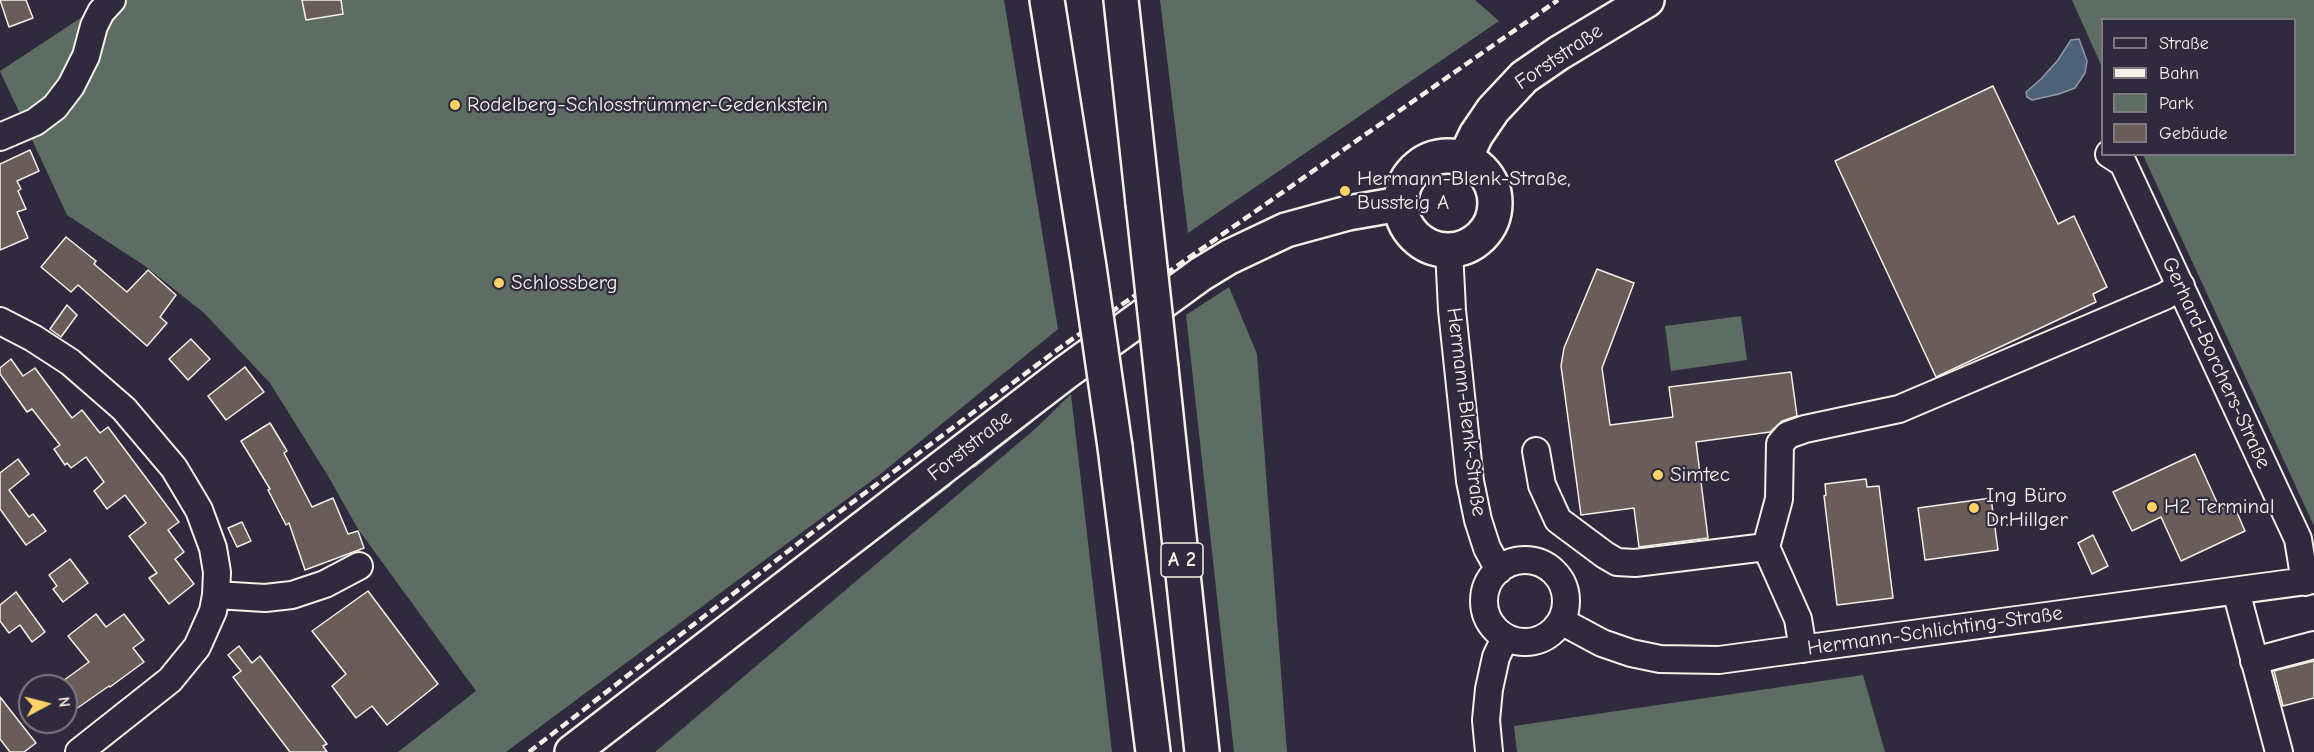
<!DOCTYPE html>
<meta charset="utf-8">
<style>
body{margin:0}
#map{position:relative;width:2314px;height:752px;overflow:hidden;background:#2f2a3d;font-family:"Comic Neue",sans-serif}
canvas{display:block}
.legend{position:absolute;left:2101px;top:18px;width:195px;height:138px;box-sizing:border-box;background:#2f2a3d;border:2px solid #7e7a81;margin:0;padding:8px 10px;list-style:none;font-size:18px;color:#f4f1e8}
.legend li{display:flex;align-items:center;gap:12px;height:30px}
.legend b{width:30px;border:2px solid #7e7a81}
.north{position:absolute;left:18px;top:674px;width:60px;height:60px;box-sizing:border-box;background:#2f2a3d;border:2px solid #7e7a81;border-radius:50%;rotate:83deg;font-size:16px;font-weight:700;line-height:24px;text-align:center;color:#f4f1e8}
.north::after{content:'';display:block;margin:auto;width:21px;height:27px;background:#ffd166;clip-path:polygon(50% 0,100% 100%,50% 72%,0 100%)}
</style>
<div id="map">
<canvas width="2314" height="752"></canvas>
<ul class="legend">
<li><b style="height:8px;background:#2f2a3d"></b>Straße</li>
<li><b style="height:8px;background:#f4f1e8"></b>Bahn</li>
<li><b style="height:16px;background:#5d6d64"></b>Park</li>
<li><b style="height:16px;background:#6a5c59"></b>Gebäude</li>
</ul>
<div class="north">N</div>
</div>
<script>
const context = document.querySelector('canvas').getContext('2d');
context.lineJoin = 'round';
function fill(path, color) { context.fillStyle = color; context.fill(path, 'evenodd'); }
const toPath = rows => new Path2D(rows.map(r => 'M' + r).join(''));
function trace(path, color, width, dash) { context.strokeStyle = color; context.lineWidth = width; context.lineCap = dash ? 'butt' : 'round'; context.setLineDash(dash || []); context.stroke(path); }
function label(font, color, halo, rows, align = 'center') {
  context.font = font + ' "Comic Neue",sans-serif'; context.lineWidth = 4.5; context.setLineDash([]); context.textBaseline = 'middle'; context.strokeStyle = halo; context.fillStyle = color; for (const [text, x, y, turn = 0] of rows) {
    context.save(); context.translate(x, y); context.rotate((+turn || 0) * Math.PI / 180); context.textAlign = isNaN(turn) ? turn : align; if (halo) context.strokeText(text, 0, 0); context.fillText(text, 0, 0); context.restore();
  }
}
const green = toPath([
 [108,0,1004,0,1058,329,878,476,506,752,398,752,476,691,358,529,328,476,270,383,204,313,145,266,67,215,0,71],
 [1160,0,1475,0,1499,21,1188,233],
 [2072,0,2314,0,2314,526,2143,155,2294,154,2294,20,2102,20,2102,67],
 [1229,287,1257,354,1287,752,1234,752,1186,315],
 [1741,316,1747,360,1671,371,1665,326],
 [1071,394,1112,752,655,752,1035,429],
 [1863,675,1885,752,1517,752,1514,726]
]);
const water = toPath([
 [2079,39,2087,61,2085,73,2075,88,2059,94,2032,100,2027,97,2026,92,2041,79,2058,60,2071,40,2079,39]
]);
const stream = toPath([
 [974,465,1030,421],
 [863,549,949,484]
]);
const building = toPath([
 [0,0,26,0,33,18,9,27,0,0],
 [302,0,341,0,343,14,306,20,302,0],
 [1993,86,2058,224,2074,216,2107,287,2093,294,2096,302,1936,377,1835,161,1993,86],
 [30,150,39,171,17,181,21,189,18,191,26,209,17,212,28,238,0,250,0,164,30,150],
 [66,237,96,261,94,264,127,292,148,270,176,295,160,317,167,323,147,346,78,285,71,292,41,267,66,237],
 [1597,269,1634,283,1602,368,1610,425,1673,417,1669,387,1791,372,1797,416,1782,421,1770,432,1696,442,1708,538,1639,547,1634,508,1581,515,1561,366,1564,348,1597,269],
 [67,305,77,315,61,337,50,329,67,305],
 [191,339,210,359,188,380,169,359,191,339],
 [11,359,23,376,35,368,72,418,82,410,100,433,108,427,179,522,168,530,184,552,175,559,194,584,169,604,149,578,157,573,129,536,146,523,125,495,107,509,94,491,104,482,86,457,71,468,67,463,65,465,54,449,60,445,32,409,27,412,0,374,0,368,11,359],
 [245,367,264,392,226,420,208,396,245,367],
 [270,423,287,451,284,453,312,507,333,498,348,534,358,531,364,548,305,570,289,523,286,525,268,490,270,489,241,441,270,423],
 [2195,454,2220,509,2233,503,2245,531,2181,561,2161,517,2132,531,2113,492,2195,454],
 [18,459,29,474,9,490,29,517,33,514,46,531,26,545,0,509,0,473,18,459],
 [1866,479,1867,487,1879,486,1893,598,1837,605,1824,496,1826,495,1825,484,1866,479],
 [1991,498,1998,550,1925,560,1918,508,1991,498],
 [242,522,251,541,237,547,228,528,242,522],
 [2093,535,2108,566,2092,574,2078,543,2093,535],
 [70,559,88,583,63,602,53,589,57,586,49,575,70,559],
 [368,591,438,684,387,725,372,706,356,718,332,686,346,674,312,631,368,591],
 [16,592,45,632,32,642,20,625,9,633,0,621,0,605,16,592],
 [96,614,106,627,124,614,144,640,133,648,144,662,110,687,109,686,66,716,66,686,56,686,89,662,68,636,96,614],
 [239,646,252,663,260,656,327,744,323,746,327,752,290,752,233,677,241,671,228,655,239,646],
 [2314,661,2314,698,2283,706,2274,671,2314,661],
 [0,697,36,743,24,752,10,752,0,739,0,697]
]);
const minor = toPath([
 [0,137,35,122,55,107,71,86,86,56,94,26,101,12,112,0],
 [2109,154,2123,163,2298,539,2305,582],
 [1449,250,1452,310,1470,481,1478,520,1487,548,1499,570],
 [0,321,33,338,70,362,124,409,174,468,199,510,213,548,217,572,216,595,213,611,197,647,170,680,79,752],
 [1536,451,1542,485,1558,520,1605,555,1617,562,1635,563,1766,547,1798,619,1803,649],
 [1766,547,1779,499,1780,444,1788,435,1805,429,1899,409,2165,296,2181,286],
 '1484 601a41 41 0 1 1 82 0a41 41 0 1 1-82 0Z',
 [2236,591,2279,752],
 [216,595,265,598,292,595,325,584,359,566],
 [1561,621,1602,643,1631,653,1660,659,1719,660,2314,580],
 [2254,661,2314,645],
 [1489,752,1486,720,1489,689,1496,657,1505,638]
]);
const major = toPath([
 '1401 203a47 47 0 1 1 94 0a47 47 0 1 1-94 0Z',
 [1465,158,1476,135,1493,110,1524,77,1559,53,1647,0],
 [572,752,1065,373,1201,274,1229,257,1286,230,1348,213,1400,204]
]);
const highway = toPath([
 [1047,0,1089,267],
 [1121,0,1143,203],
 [1161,368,1202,752],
 [1115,447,1153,752]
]);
const rail = toPath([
 [529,752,822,525,1061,347,1558,0]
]);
const highwayBridge = toPath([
 [1143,203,1161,368],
 [1089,267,1115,447]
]);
const markers = [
 [455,105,6,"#ffd166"],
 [1345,191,6,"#ffd166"],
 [499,283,6,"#ffd166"],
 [1658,475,6,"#ffd166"],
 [2152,507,6,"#ffd166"],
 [1974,508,6,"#ffd166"]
];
const shields = [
 [1182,560,42]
];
const shieldNames = [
 ["A 2",1182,560]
];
const streetNames = [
 ["Forststraße",1559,57,-34],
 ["Gerhard-Borchers-Straße",2216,363,65],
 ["Hermann-Blenk-Straße",1466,412,83],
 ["Forststraße",970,446,-38],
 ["Hermann-Schlichting-Straße",1935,631,-8]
];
const poiNames = [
 ["Rodelberg-Schlosstrümmer-Gedenkstein",467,105],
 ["Hermann-Blenk-Straße,",1357,179],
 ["Bussteig A",1357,203],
 ["Schlossberg",511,283],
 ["Simtec",1670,475],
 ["Ing Büro",1986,496],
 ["Dr.Hillger",1986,520],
 ["H2 Terminal",2164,507]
];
fill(green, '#5d6d64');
fill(water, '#4e617a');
trace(water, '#909ba6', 1.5);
trace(stream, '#909ba6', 5);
fill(building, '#6a5c59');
trace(building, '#f4f1e8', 1.5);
trace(minor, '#f4f1e8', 30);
trace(major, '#f4f1e8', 38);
trace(highway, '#f4f1e8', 38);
trace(minor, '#2f2a3d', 26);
trace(major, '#2f2a3d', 33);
trace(highway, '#2f2a3d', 33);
trace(rail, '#f4f1e8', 4.5, [9, 4.5]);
trace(highwayBridge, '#f4f1e8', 38, []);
trace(highwayBridge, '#2f2a3d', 33);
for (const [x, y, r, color] of markers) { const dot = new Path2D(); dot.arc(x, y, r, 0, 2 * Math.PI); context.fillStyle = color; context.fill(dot); trace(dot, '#2f2a3d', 2); }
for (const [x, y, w] of shields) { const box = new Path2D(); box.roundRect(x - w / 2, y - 17, w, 34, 4.5); context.fillStyle = '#2f2a3d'; context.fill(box); trace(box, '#f4f1e8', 1.5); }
label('bold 20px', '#f4f1e8', null, shieldNames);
label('21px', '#f4f1e8', '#2f2a3d', streetNames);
label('21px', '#f4f1e8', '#2f2a3d', poiNames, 'left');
</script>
